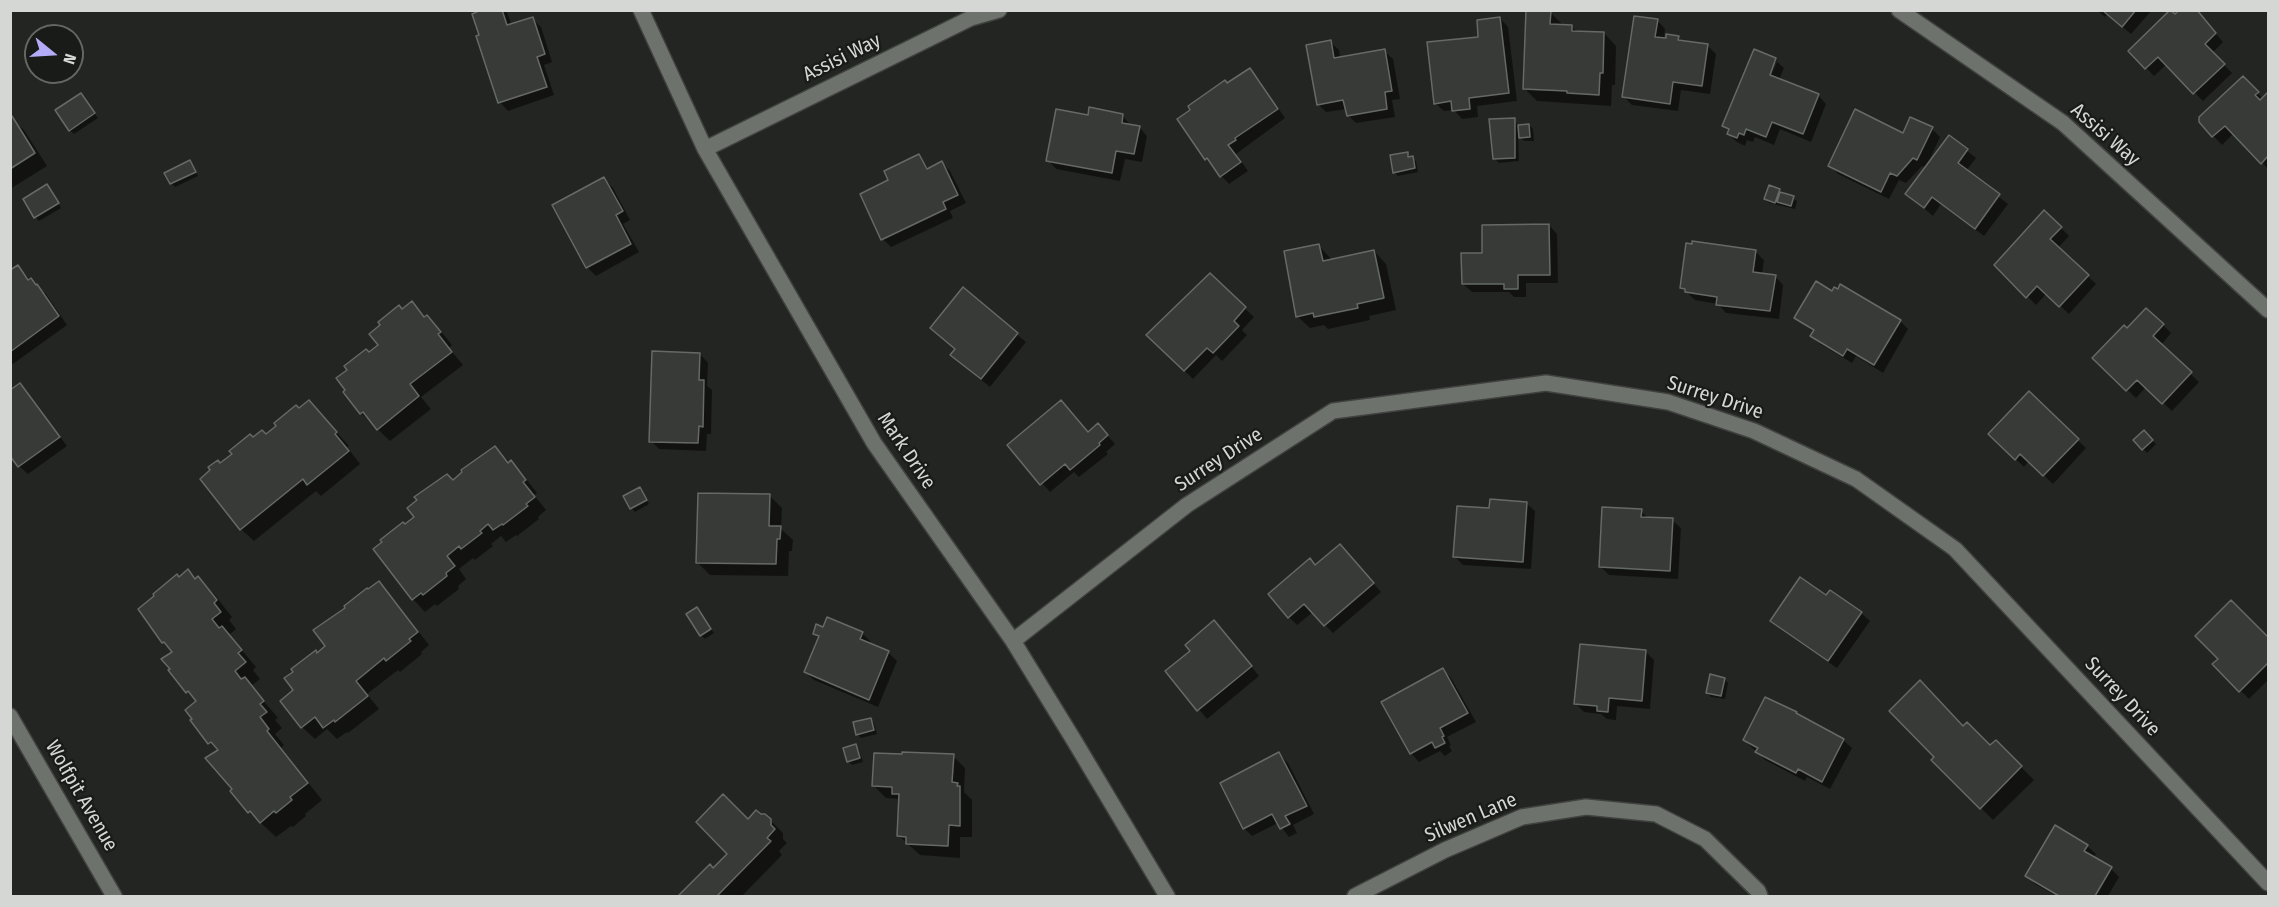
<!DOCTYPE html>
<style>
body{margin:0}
#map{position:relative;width:2279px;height:907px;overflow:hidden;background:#222521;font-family:"Fira Sans Condensed",sans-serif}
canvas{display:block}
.frame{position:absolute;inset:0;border:12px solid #d5d7d4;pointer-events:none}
.north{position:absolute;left:24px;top:24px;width:60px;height:60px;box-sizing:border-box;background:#181b17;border:2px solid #646663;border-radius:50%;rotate:108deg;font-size:16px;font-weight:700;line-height:24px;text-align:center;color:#d5d7d4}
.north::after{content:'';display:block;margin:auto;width:21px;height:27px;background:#b4acf9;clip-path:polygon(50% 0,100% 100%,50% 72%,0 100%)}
</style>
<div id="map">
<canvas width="2279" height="907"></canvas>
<div class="frame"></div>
<div class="north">N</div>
</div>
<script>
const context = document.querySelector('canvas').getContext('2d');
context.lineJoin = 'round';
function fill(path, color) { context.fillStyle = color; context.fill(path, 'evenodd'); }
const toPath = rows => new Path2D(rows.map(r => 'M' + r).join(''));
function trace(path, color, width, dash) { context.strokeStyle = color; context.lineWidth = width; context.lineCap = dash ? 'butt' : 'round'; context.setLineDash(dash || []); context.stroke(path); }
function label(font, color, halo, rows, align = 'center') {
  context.font = font + ' "Fira Sans Condensed",sans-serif'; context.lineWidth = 4.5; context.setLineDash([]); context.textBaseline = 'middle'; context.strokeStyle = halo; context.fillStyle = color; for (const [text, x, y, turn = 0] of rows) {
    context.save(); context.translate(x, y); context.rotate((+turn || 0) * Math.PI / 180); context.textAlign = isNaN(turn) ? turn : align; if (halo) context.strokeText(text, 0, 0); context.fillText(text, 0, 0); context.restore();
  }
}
const shadow = toPath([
 [486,10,504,10,508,14,511,25,532,19,541,27,552,62,544,65,554,95,508,111,500,102,481,36],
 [1532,10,1550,12,1564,26,1571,26,1578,33,1604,33,1616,46,1615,85,1612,85,1611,106,1537,101,1525,89],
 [2097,10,2152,10,2131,34,2107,14,2105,17],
 [2196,10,2223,42,2212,53,2232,73,2203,101,2167,64,2154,76,2130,51,2175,17],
 [1500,18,1508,27,1517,101,1477,106,1478,117,1462,119,1454,110,1444,111,1435,103,1480,38],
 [1657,20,1665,29,1664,39,1678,37,1683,42,1707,45,1716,54,1710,94,1681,90,1678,111,1632,105,1624,97],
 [1330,42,1339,50,1340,59,1384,51,1393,59,1400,99,1392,100,1395,117,1356,123,1348,115,1347,109,1326,112,1318,104],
 [1754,51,1775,60,1784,68,1779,80,1818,95,1826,104,1811,142,1780,129,1774,145,1755,137,1753,142,1747,140,1745,146,1737,142,1728,134,1729,131,1724,126],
 [1773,62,1777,62,1768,82,1766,81],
 [1250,70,1258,78,1285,118,1236,154,1248,171,1229,184,1206,159,1179,119],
 [2243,78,2263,99,2268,94,2268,169,2234,133,2222,145,2200,122],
 [81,95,98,118,74,134,70,130],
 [1122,115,1131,126,1139,127,1147,136,1142,162,1125,159,1120,181,1056,169,1048,160,1089,117],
 [10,118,24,130,47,166,10,189],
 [1514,119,1518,126,1529,125,1533,129,1534,141,1524,141,1518,135,1519,161,1499,163,1495,159],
 [1932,129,1940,137,1928,163,1949,137,1976,158,1966,171,2008,204,1984,236,1941,204,1933,216,1907,194,1927,168,1922,166,1906,183,1899,180,1889,199,1838,174,1830,166,1904,135],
 [1407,154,1416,161,1418,172,1398,176,1394,172],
 [919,156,929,169,942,163,950,171,966,203,950,211,953,218,891,247,883,239,890,180],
 [189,162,198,176,175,187,171,183],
 [604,179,613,188,630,220,623,224,639,252,596,276,587,267],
 [47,186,61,208,39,221,35,217],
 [1779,190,1797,201,1795,209,1769,203,1765,199],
 [1549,225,1557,234,1558,283,1526,283,1526,297,1514,297,1509,292,1472,292,1463,284,1484,254],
 [2061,228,2069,236,2058,248,2096,284,2069,314,2047,293,2036,305,1996,265],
 [1319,246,1332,260,1374,251,1386,264,1396,310,1369,316,1370,320,1328,329,1324,325,1310,328,1297,316],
 [1755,251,1764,260,1762,275,1775,276,1783,285,1779,319,1726,313,1718,304,1695,300,1682,288],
 [17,267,46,294,67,325,10,366,10,272],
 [1210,275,1254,317,1242,330,1247,335,1222,361,1216,355,1193,379,1148,335],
 [963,290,1026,342,990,387,961,363,956,350,932,328],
 [1833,293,1900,321,1908,329,1883,373,1856,356,1852,363,1820,344,1812,336,1814,332,1796,318],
 [411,303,439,329,452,345,449,348,463,365,421,397,431,409,390,441,361,413,369,354,380,345,402,310],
 [2163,325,2171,333,2161,345,2199,382,2172,411,2146,387,2136,398,2094,358,2127,330],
 [700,354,708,363,707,386,712,390,711,434,707,434,706,451,659,449,651,441],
 [20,385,67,446,28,474,19,466],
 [2029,393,2086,448,2053,484,2029,461,2024,467,1990,434],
 [299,410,321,415,349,446,347,447,360,464,321,496,316,491,254,541,241,529,253,438,266,436],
 [2144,432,2156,444,2147,453,2135,440],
 [1088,433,1106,434,1115,444,1106,452,1108,454,1079,477,1074,472,1050,492,1009,445],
 [495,448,523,475,537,493,534,495,546,510,538,517,539,519,517,536,516,535,506,542,501,536,491,544,493,546,475,560,473,558,459,569,466,579,458,586,459,589,437,606,435,604,425,612,413,599,405,526,453,481],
 [640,489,649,504,635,512,631,508],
 [769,495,782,508,781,529,793,540,792,551,789,551,788,576,710,575,697,562],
 [1526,503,1535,511,1531,569,1463,565,1455,557,1491,510],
 [1641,511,1649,519,1672,520,1681,528,1678,579,1609,575,1601,567],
 [1348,554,1381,592,1333,633,1313,612,1297,625,1289,617,1316,567],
 [188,571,214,594,232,617,229,620,236,629,229,635,256,667,253,670,260,679,251,686,278,718,275,720,282,728,275,734,284,745,281,748,322,800,305,814,306,816,293,827,291,826,276,837,249,812,232,791,234,790,218,751,210,743,197,702,170,670,174,652,164,642,140,610],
 [379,583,391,596,429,645,421,652,422,654,400,672,398,670,367,694,379,709,348,733,347,732,337,739,327,729,315,739,302,727,295,690,318,654,328,646,368,591],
 [1830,592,1861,613,1870,621,1837,668,1780,629,1772,621,1827,597],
 [2231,602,2268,639,2268,680,2249,699,2214,664,2220,659],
 [697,609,714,633,705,639,701,635],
 [1223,631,1259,676,1207,719,1167,671],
 [862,633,870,641,869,644,888,652,897,661,878,707,814,680,805,672,820,639,814,634],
 [1646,652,1654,660,1650,709,1617,706,1616,720,1607,719,1601,714,1584,712,1575,703],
 [1443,670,1451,678,1476,722,1447,737,1451,745,1449,746,1452,751,1445,756,1440,751,1419,762,1411,753,1383,703],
 [1724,679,1728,683,1725,699,1711,697,1707,693],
 [870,719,874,723,877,734,861,738,857,734],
 [1963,728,1990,747,1996,742,2034,780,1993,820,1933,760],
 [1744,740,1843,740,1852,748,1830,789,1807,777,1805,781,1765,760],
 [856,746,859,750,863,762,852,765,848,761],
 [1279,754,1288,763,1314,814,1293,825,1297,833,1289,837,1278,823,1252,836,1244,828],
 [953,756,965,768,964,792,972,800,972,837,960,837,960,858,920,855,899,836,900,799,886,798,874,786],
 [765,815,783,833,783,839,787,843,779,851,782,855,742,896,680,896,710,866,713,870,729,854,748,821],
 [2087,846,2096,854,2093,858,2111,869,2119,877,2108,896,2056,896,2035,884,2027,876]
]);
const building = toPath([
 [481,10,502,10,507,25,533,17,545,54,537,57,547,87,498,103,476,36,479,35,472,14,481,10],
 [1526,10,1551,11,1550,24,1572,25,1572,31,1604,32,1603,73,1600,73,1599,95,1567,93,1567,91,1523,89,1526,10],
 [2102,10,2136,10,2122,27,2102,10],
 [2170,10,2175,14,2179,10,2197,10,2216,33,2205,44,2225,64,2193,94,2158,57,2145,69,2128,51,2170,10],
 [1634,16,1658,19,1655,37,1666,38,1666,34,1679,36,1678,40,1708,44,1702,86,1673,82,1670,104,1622,97,1634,16],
 [1500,17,1509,93,1469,98,1470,109,1452,111,1451,101,1434,104,1427,42,1478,37,1477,20,1500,17],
 [1331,40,1334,58,1385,49,1392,91,1385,92,1387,109,1347,116,1343,100,1317,105,1306,45,1331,40],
 [1754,49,1776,58,1770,75,1819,94,1803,134,1772,122,1766,137,1746,129,1744,135,1739,133,1737,138,1727,134,1729,129,1722,126,1754,49],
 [1250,68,1278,109,1235,138,1236,140,1228,145,1241,162,1220,177,1207,158,1205,160,1177,119,1190,110,1188,106,1225,80,1227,83,1250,68],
 [2243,76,2259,92,2255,95,2260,100,2268,92,2268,156,2261,164,2225,126,2212,137,2199,122,2199,117,2243,76],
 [81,93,95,113,69,131,55,110,81,93],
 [1089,107,1123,114,1122,123,1140,126,1134,154,1116,151,1112,173,1046,161,1056,109,1088,115,1089,107],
 [1855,109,1903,133,1910,117,1933,127,1917,160,1913,158,1897,176,1890,173,1881,192,1828,166,1855,109],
 [12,116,35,153,10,169,10,117,12,116],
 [1515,118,1515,158,1493,159,1489,119,1515,118],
 [1529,124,1530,137,1519,138,1518,125,1529,124],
 [1949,135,1968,149,1958,163,2000,194,1975,229,1932,197,1924,208,1905,194,1949,135],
 [1408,152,1408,157,1413,156,1415,168,1393,173,1390,155,1408,152],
 [919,154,927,169,942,161,958,195,943,202,946,209,881,240,860,194,888,180,884,171,919,154],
 [190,160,196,172,170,184,164,173,190,160],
 [604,177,623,211,616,215,631,244,586,268,552,205,604,177],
 [47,184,59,203,34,218,23,199,47,184],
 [1769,185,1780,189,1775,203,1764,199,1769,185],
 [1780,192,1794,196,1791,206,1777,202,1780,192],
 [2044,210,2062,227,2050,239,2089,275,2059,307,2037,286,2026,298,1994,265,2044,210],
 [1549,224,1550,275,1518,275,1518,289,1504,289,1504,284,1462,284,1461,253,1482,253,1482,225,1549,224],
 [1692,241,1756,250,1753,272,1776,275,1770,311,1716,305,1717,297,1685,292,1685,289,1680,288,1686,243,1692,244,1692,241],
 [1319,244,1323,261,1374,250,1384,298,1357,304,1358,308,1314,317,1313,313,1296,317,1284,251,1319,244],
 [18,265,28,280,31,278,36,285,37,284,59,316,10,352,10,270,18,265],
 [1210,273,1246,307,1234,321,1239,326,1213,353,1207,348,1184,371,1146,335,1210,273],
 [1816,281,1832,291,1834,287,1838,289,1840,284,1901,320,1874,365,1847,349,1843,356,1810,336,1814,330,1794,318,1816,281],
 [963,287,1018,333,981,379,950,355,955,349,930,328,963,287],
 [412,301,424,317,427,315,441,332,438,334,452,352,410,384,419,396,377,430,363,412,360,414,343,392,345,390,336,378,347,370,344,366,366,349,369,352,378,345,369,334,380,325,378,322,399,305,402,309,412,301],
 [2146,308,2164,324,2153,336,2192,372,2162,404,2137,380,2126,391,2092,358,2124,325,2127,328,2146,308],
 [652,351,700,353,699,380,704,380,703,427,699,426,698,443,649,442,652,351],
 [20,383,60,437,18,467,10,456,10,390,20,383],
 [2029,391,2079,439,2043,476,2020,454,2015,460,1988,434,2029,391],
 [309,400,337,432,335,434,349,451,307,485,303,479,240,530,200,479,210,470,208,467,218,460,220,463,232,454,229,451,250,434,253,437,262,430,266,434,276,426,274,423,296,405,299,408,309,400],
 [1061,400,1088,432,1098,423,1108,435,1099,443,1100,445,1070,470,1065,464,1040,485,1007,445,1061,400],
 [2144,430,2153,440,2142,450,2133,440,2144,430],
 [495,446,508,463,511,460,526,480,523,482,535,497,526,504,528,506,503,525,502,524,493,530,488,524,480,531,482,533,461,549,459,546,447,556,455,566,446,573,447,576,423,595,421,593,412,600,373,549,382,542,380,540,403,522,405,524,414,517,407,508,417,500,414,497,447,474,453,480,462,472,461,470,495,446],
 [640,487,647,500,630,509,623,496,640,487],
 [698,493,770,494,769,526,781,526,780,539,777,539,776,564,696,563,698,493],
 [1490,499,1527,502,1523,562,1453,557,1457,506,1489,508,1490,499],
 [1602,507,1642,509,1641,517,1673,518,1670,571,1599,567,1602,507],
 [1340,544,1374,583,1324,626,1304,604,1288,618,1268,594,1310,558,1315,565,1340,544],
 [188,569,195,579,198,576,217,600,214,603,221,612,212,619,219,628,222,626,242,650,238,653,246,662,235,671,241,679,245,677,264,701,260,704,267,712,260,717,269,729,267,731,308,783,290,797,292,800,276,813,274,811,260,823,250,811,248,813,230,791,232,789,205,758,218,750,211,742,208,744,190,720,192,719,185,710,196,701,188,691,186,693,168,670,170,669,161,659,172,652,164,642,162,643,138,609,154,596,153,594,177,574,179,577,188,569],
 [1800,577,1826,595,1830,590,1862,612,1828,661,1770,621,1800,577],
 [379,581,418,632,409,639,411,641,386,661,384,658,356,681,368,696,335,722,334,720,323,728,315,717,301,728,280,701,293,690,284,678,293,672,291,669,316,650,317,653,325,646,313,630,345,608,344,606,367,588,368,589,379,581],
 [2231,600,2268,637,2268,663,2239,692,2212,664,2218,659,2195,636,2231,600],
 [697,607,711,629,700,636,686,614,697,607],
 [827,617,863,632,860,639,889,651,869,700,804,672,819,636,813,634,816,624,823,627,827,617],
 [1214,620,1252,666,1197,711,1165,671,1190,651,1185,645,1214,620],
 [1580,644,1646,650,1642,701,1609,698,1608,712,1597,711,1597,706,1574,704,1580,644],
 [1443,668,1468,713,1440,728,1444,736,1442,737,1445,743,1435,748,1432,742,1410,754,1381,702,1443,668],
 [1710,674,1725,678,1721,696,1706,693,1710,674],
 [1920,680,1963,726,1967,722,1990,745,1996,740,2022,766,1980,809,1931,760,1934,757,1889,711,1920,680],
 [1765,697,1797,712,1796,713,1844,739,1822,782,1798,769,1796,773,1755,752,1758,748,1743,740,1765,697],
 [871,718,874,730,856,735,853,722,871,718],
 [856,744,860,758,847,762,843,748,856,744],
 [902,752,954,754,952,782,958,783,957,786,960,786,960,826,949,825,948,846,906,844,906,837,897,836,899,794,892,794,892,787,872,786,874,753,902,754,902,752],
 [1279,752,1307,806,1285,816,1290,824,1280,829,1272,814,1243,829,1220,783,1279,752],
 [723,794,748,819,756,810,761,814,765,814,771,819,771,825,775,829,767,838,771,841,717,896,678,896,710,864,713,868,727,854,696,822,723,794],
 [2055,825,2088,845,2084,851,2112,867,2095,896,2059,896,2025,876,2055,825]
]);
const minor = toPath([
 [641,10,705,149,874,443,1013,641,1075,742,1167,896],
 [1899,10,2063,123,2268,310],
 [705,149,971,18,999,10],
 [1013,641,1187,505,1333,411,1546,383,1668,402,1754,431,1856,479,1955,549,2268,883],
 [10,716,114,896],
 [1355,896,1445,850,1522,817,1586,807,1656,814,1705,839,1758,891,1760,896]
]);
const streetNames = [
 ["Assisi Way",842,58,-26],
 ["Assisi Way",2105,135,41],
 ["Surrey Drive",1715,398,18],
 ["Mark Drive",906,451,56],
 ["Surrey Drive",1219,460,-33],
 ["Surrey Drive",2122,697,47],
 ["Wolfpit Avenue",81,796,60],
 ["Silwen Lane",1471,818,-23]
];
fill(shadow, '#0007');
fill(building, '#373a36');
trace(building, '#666a65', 1.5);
trace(minor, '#40423f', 18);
trace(minor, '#6e726d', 15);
label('20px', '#d5d7d4', '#181b17', streetNames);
</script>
